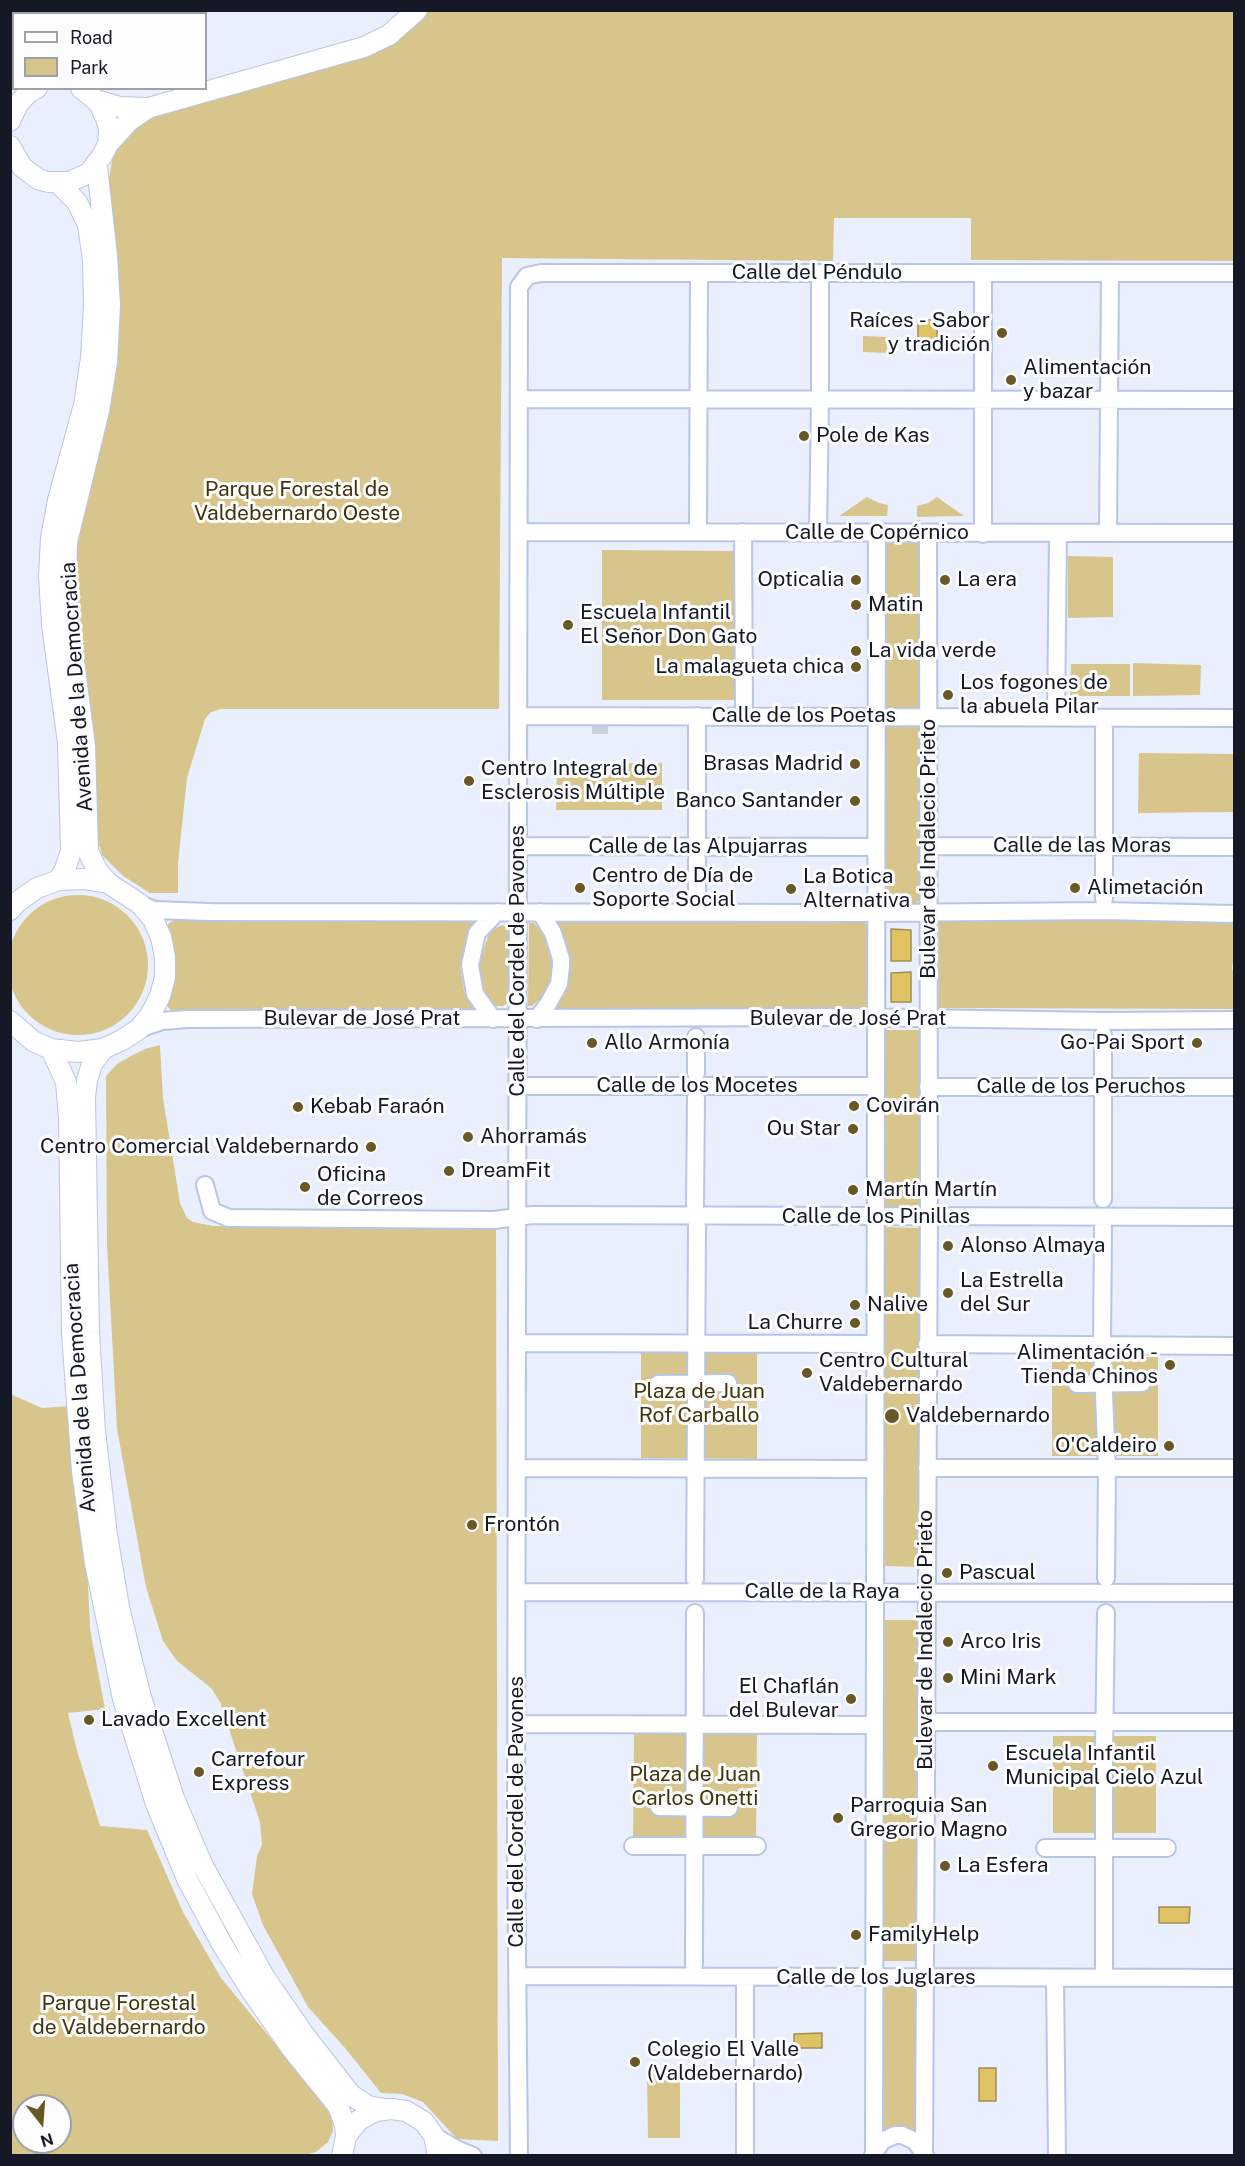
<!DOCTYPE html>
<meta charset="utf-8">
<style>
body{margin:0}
#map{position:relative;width:1245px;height:2166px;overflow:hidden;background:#eaeffd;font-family:"Public Sans",sans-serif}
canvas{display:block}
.frame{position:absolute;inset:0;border:12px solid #141925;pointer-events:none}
.legend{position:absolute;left:12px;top:12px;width:195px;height:78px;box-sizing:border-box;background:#fcfcfc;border:2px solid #9fa1a6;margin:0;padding:8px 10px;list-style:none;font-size:18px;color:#141925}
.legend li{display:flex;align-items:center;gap:12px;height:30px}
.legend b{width:30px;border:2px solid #9fa1a6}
.north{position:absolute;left:12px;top:2094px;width:60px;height:60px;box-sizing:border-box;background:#fcfcfc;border:2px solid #9fa1a6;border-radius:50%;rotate:163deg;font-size:16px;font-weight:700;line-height:24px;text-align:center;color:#141925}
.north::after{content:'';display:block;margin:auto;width:21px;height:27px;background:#685825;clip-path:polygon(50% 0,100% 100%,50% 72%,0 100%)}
</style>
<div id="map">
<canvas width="1245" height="2166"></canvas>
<div class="frame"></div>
<ul class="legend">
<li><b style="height:8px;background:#fff"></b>Road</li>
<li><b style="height:16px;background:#d8c58b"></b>Park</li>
</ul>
<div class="north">N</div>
</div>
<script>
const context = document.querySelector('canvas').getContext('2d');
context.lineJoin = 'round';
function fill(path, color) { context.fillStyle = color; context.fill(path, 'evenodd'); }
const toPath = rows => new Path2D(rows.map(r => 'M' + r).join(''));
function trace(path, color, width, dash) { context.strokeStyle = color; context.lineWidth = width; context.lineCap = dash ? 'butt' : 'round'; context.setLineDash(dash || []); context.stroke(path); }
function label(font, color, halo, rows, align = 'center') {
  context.font = font + ' "Public Sans",sans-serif'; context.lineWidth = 6; context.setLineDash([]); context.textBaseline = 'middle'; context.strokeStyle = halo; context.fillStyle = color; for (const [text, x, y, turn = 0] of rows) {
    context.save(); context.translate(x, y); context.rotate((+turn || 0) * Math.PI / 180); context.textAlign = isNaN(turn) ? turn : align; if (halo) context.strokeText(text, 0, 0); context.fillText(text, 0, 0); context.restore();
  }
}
const green = toPath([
 [427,11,1234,11,1234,261,971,260,971,218,834,218,833,261,502,258,499,709,221,709,211,712,205,719,187,778,178,863,178,893,150,893,123,876,102,855,100,846,95,846,94,760,75,571,81,513,105,427,118,351,118,257,106,194,115,144,140,119,406,30],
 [863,336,887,337,887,353,863,352],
 [867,497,879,503,888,505,887,516,839,516],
 [937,497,964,516,917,517,917,506,928,503],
 [886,543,921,543,922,709,885,708],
 [602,550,738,551,738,695,733,700,602,700],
 [1068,556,1113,557,1113,617,1068,618],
 [1133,663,1201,665,1200,695,1133,696],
 [1071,664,1130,664,1130,696,1070,696],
 [884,725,922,726,921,899,915,904,892,906,884,900],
 [1139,753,1234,754,1234,812,1138,813],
 [662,763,662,810,556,810,557,764],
 '8 965a70 70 0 1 1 140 0a70 70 0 1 1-140 0Z',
 [549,917,864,922,871,931,869,1005,864,1009,858,1011,553,1009,563,990],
 [477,918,470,930,460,966,464,991,473,1009,178,1011,172,1011,166,1005,166,929,169,923,176,919,336,920],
 [939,921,1234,921,1234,955,1232,967,1234,977,1234,1009,938,1008],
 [529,923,534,923,546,937,555,967,553,982,546,993,532,1006,528,1006,528,1001],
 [502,925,507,926,509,929,510,1002,503,1006,496,1006,488,1001,482,991,479,965,488,936,494,929],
 [884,1030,920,1030,921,1209,885,1208],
 [160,1045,163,1098,180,1203,187,1218,193,1222,213,1226,496,1228,498,2141,457,2139,423,2102,402,2094,381,2093,345,2048,308,2007,263,1925,252,1894,257,1856,262,1845,260,1822,220,1702,211,1688,177,1661,163,1641,146,1587,117,1429,107,1244,106,1076,117,1064,131,1056,145,1049],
 [883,1227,919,1228,919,1567,883,1566],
 [641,1349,757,1350,757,1459,641,1458],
 [1052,1356,1158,1357,1158,1456,1052,1456],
 [10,1394,42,1408,69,1406,87,1564,90,1629,105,1709,68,1713,76,1747,100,1826,147,1830,183,1912,221,1978,332,2113,333,2131,328,2142,316,2152,301,2156,11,2155],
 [24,2106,60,2106,60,2142,24,2142],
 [883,1620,919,1620,918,1961,883,1961],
 [634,1732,757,1733,756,1841,633,1840],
 [1053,1736,1156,1736,1156,1833,1053,1833],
 [883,1982,918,1984,917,2133,883,2133],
 [680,2071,680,2138,648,2138,647,2072]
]);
const water = toPath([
 [918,320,937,320,937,348,918,348,918,320],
 [891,929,911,930,911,961,891,961,891,929],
 [911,972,911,1002,891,1002,891,973,911,972],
 [1159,1907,1190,1907,1189,1923,1159,1923,1159,1907],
 [822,2033,822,2048,794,2048,794,2034,822,2033],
 [979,2068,996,2068,996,2101,979,2101,979,2068]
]);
const minorTunnel = toPath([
 [600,734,600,722]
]);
const minor = toPath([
 [983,273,983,534],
 [519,399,1234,400],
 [519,532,1234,533],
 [698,532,699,273],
 [743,532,744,716],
 [818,532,820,400,820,273],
 [1108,533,1110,273],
 [518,716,1234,718],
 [1056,716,1058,534],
 [1104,835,1104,729],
 [697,839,697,716],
 [519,846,876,847],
 [929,846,1234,847],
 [697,859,697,905],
 [1104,899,1104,857],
 [140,904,154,910,210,912,876,913,1104,911,1234,914],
 [493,1019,475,994,470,965,477,933,497,912],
 [537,1019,548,1004,559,984,561,966,561,959,553,933,540,912],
 [139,1029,162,1021,187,1019,855,1017,1103,1021,1234,1020],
 [696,1073,696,1037],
 [1103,1077,1103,1035],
 [518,1086,876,1086],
 [928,1087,1234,1087],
 [205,1185,212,1211,229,1218,494,1220,532,1215,1234,1217],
 [1103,1199,1103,1097],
 [695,1205,696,1098],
 [1103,1228,1102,1345,1107,1468,1106,1578],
 [517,1343,875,1344],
 [927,1344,1234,1346],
 [658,1384,728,1383],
 [1077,1384,1142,1383],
 [517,1468,875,1469],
 [927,1468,1234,1468],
 [695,1579,697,1226],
 [517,1592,1234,1593],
 [926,1722,1234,1722],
 [517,1724,875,1725],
 [659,1807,729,1808],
 [633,1846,757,1846],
 [1045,1848,1167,1848],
 [694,1965,695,1613],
 [518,1976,1234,1978],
 [1104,1977,1104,1753,1106,1613],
 [1055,1978,1057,2156],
 [434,2136,456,2149,473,2156],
 [874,2152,877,534],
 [924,2152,929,1204,928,534],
 [873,2155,882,2141,895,2135,902,2135,915,2141,925,2155],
 [519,2156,516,1846,519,287,527,276,541,273,1234,273],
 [745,2156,745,1977]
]);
const major = toPath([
 [96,100,120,107,148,108],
 [10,121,18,104,28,93,37,88],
 [108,144,129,121,148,108,364,47,389,35,417,10],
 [10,146,22,167,38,179,48,182,69,182,89,173,102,156,108,144,109,130,107,121,99,103,81,88],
 [97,166,107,256,110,305,107,362,99,411,67,542,66,576,69,623,85,746,88,851,97,870,108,883],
 [58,183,77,202,88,225,93,260,94,306,91,358,84,405,58,500,51,538,49,576,52,625,68,743,71,851,65,869,59,880],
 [10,910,17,902,37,888,59,880,84,879,108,883,140,904,153,919,161,937,165,957,165,977,160,996,151,1014,139,1029,122,1040,103,1049,78,1052,51,1049,33,1041,10,1021],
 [51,1049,66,1082,69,1118,72,1334,82,1471,95,1563,123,1699,156,1804,187,1879,222,1944,252,1992,292,2049,338,2106,345,2125,346,2136],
 [103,1049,92,1064,87,1080,85,1097,89,1333,95,1431,107,1535,119,1607,140,1694,174,1798,202,1864,265,1978,303,2033,351,2095,368,2106,384,2109],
 [342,2156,346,2136,359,2120,376,2111,391,2109,406,2111,424,2122,434,2136,438,2156]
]);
const highway = toPath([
 [35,10,36,14]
]);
const markers = [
 [1002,333,6,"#685825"],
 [1011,380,6,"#685825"],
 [804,436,6,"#685825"],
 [856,580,6,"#685825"],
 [945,580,6,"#685825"],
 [856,605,6,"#685825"],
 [568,625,6,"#685825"],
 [856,651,6,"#685825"],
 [856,667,6,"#685825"],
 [948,695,6,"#685825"],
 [855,764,6,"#685825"],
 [469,781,6,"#685825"],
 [855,801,6,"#685825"],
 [580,888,6,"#685825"],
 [1075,888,6,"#685825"],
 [791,889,6,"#685825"],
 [592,1043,6,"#685825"],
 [1197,1043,6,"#685825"],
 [854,1106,6,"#685825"],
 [298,1107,6,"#685825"],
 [853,1129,6,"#685825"],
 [468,1137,6,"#685825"],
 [371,1147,6,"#685825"],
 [449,1171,6,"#685825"],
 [305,1187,6,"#685825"],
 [853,1190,6,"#685825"],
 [948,1246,6,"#685825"],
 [948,1293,6,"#685825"],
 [855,1305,6,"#685825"],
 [855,1323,6,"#685825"],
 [1170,1365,6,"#685825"],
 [807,1373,6,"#685825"],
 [892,1416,8,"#685825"],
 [1169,1446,6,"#685825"],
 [472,1525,6,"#685825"],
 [947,1573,6,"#685825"],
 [948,1642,6,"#685825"],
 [948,1678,6,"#685825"],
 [851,1699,6,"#685825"],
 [89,1720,6,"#685825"],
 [993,1766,6,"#685825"],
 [199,1772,6,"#685825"],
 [838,1818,6,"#685825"],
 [945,1866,6,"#685825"],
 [856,1935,6,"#685825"],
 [635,2062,6,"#685825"]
];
const streetNames = [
 ["Calle del Péndulo",817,273],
 ["Calle de Copérnico",877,533],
 ["Avenida de la Democracia",77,687,-94],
 ["Calle de los Poetas",804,716],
 ["Calle de las Moras",1082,846],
 ["Calle de las Alpujarras",698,847],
 ["Bulevar de Indalecio Prieto",929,849,-90],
 ["Calle del Cordel de Pavones",518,961,-90],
 ["Bulevar de José Prat",362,1019],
 ["Bulevar de José Prat",848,1019],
 ["Calle de los Mocetes",697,1086],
 ["Calle de los Peruchos",1081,1087],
 ["Calle de los Pinillas",876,1217],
 ["Avenida de la Democracia",80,1388,-94],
 ["Calle de la Raya",822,1592],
 ["Bulevar de Indalecio Prieto",926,1640,-90],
 ["Calle del Cordel de Pavones",517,1812,-90],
 ["Calle de los Juglares",876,1978]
];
const poiNames = [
 ["Raíces - Sabor",990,321,"right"],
 ["y tradición",990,345,"right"],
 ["Alimentación",1023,368],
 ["y bazar",1023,392],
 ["Pole de Kas",816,436],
 ["Opticalia",844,580,"right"],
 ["La era",957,580],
 ["Matin",868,605],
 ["Escuela Infantil",580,613],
 ["El Señor Don Gato",580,637],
 ["La vida verde",868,651],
 ["La malagueta chica",844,667,"right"],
 ["Los fogones de",960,683],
 ["la abuela Pilar",960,707],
 ["Brasas Madrid",843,764,"right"],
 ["Centro Integral de",481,769],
 ["Esclerosis Múltiple",481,793],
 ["Banco Santander",843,801,"right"],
 ["Centro de Día de",592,876],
 ["Soporte Social",592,900],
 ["La Botica",803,877],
 ["Alternativa",803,901],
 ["Alimetación",1087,888],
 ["Allo Armonía",604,1043],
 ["Go-Pai Sport",1185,1043,"right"],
 ["Covirán",866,1106],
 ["Kebab Faraón",310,1107],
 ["Ou Star",841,1129,"right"],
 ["Ahorramás",480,1137],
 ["Centro Comercial Valdebernardo",359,1147,"right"],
 ["DreamFit",461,1171],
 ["Oficina",317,1175],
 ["de Correos",317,1199],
 ["Martín Martín",865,1190],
 ["Alonso Almaya",960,1246],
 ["La Estrella",960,1281],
 ["del Sur",960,1305],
 ["Nalive",867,1305],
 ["La Churre",843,1323,"right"],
 ["Alimentación -",1158,1353,"right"],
 ["Tienda Chinos",1158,1377,"right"],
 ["Centro Cultural",819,1361],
 ["Valdebernardo",819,1385],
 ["Valdebernardo",906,1416],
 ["O'Caldeiro",1157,1446,"right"],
 ["Frontón",484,1525],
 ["Pascual",959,1573],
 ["Arco Iris",960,1642],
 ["Mini Mark",960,1678],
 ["El Chaflán",839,1687,"right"],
 ["del Bulevar",839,1711,"right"],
 ["Lavado Excellent",101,1720],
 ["Escuela Infantil",1005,1754],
 ["Municipal Cielo Azul",1005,1778],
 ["Carrefour",211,1760],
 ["Express",211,1784],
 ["Parroquia San",850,1806],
 ["Gregorio Magno",850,1830],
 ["La Esfera",957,1866],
 ["FamilyHelp",868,1935],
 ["Colegio El Valle",647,2050],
 ["(Valdebernardo)",647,2074]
];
const parkNames = [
 ["Parque Forestal de",297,490],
 ["Valdebernardo Oeste",297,514],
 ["Plaza de Juan",699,1392],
 ["Rof Carballo",699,1416],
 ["Plaza de Juan",695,1775],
 ["Carlos Onetti",695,1799],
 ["Parque Forestal",119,2004],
 ["de Valdebernardo",119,2028]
];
fill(green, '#d8c58b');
fill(water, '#dfc264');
trace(water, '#a28f51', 1.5);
trace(minorTunnel, '#cacfdd', 16, [16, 8]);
trace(minor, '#b8c5e6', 20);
trace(major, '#b8c5e6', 22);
trace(highway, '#b8c5e6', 27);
trace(minor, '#fff', 16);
trace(major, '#fff', 20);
trace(highway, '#fff', 24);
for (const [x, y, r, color] of markers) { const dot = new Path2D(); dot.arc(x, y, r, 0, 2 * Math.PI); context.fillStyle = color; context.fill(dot); trace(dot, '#fcfcfc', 2); }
label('21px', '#141925', '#fcfcfc', streetNames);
label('21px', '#141925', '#fcfcfc', poiNames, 'left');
label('21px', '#41350c', '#fcfcfc', parkNames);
</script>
